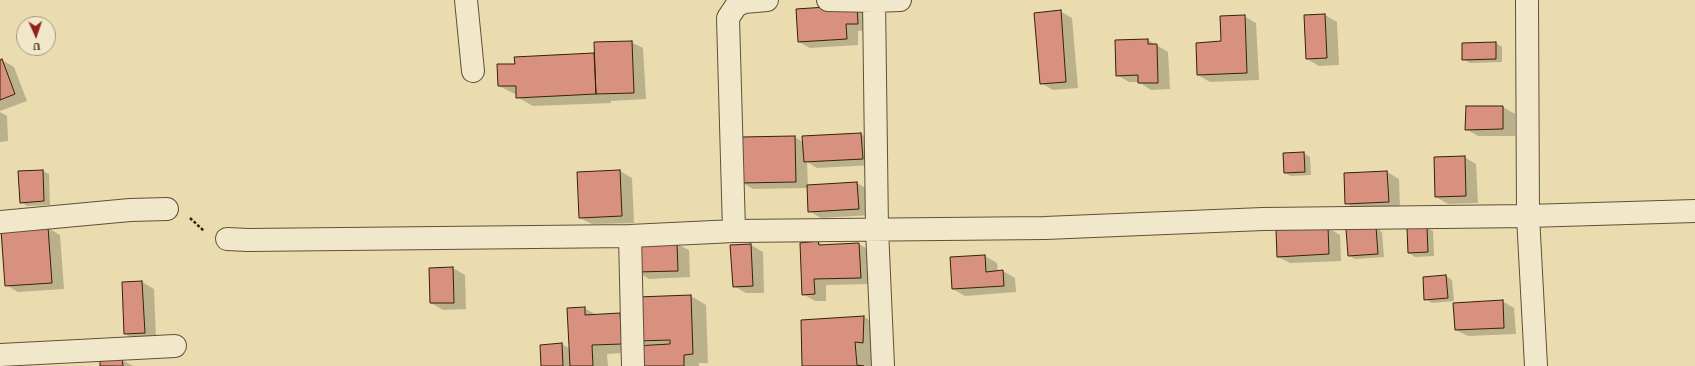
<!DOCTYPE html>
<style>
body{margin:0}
#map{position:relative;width:1695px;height:366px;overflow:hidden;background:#eadcaf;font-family:"Gentium Book Plus",serif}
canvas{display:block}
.north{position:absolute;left:16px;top:16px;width:40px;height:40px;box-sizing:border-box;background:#f1e8cb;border:1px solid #a5987f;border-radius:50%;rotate:177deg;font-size:11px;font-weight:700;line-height:16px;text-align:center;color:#34210d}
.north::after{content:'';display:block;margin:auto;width:14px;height:18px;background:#8f2418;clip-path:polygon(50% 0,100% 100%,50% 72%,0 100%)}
</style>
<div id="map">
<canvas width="1695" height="366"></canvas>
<div class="north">U</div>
</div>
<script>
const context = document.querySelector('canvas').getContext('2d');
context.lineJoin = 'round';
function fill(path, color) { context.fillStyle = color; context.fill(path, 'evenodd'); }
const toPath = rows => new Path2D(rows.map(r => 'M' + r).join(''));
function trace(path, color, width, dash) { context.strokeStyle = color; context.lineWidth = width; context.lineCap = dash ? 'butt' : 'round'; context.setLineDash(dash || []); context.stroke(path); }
const shadow = toPath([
 [856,6,868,13,870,30,858,31,858,45,810,48,799,42],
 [1060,11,1072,18,1078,88,1053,90,1041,83],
 [1325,15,1337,22,1339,65,1319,66,1307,59],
 [1244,16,1256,23,1259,80,1210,82,1198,75],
 [1148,40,1168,52,1170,89,1151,90,1139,82,1129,82,1117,75],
 [631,42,643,48,646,99,611,101,611,103,533,106,517,97,517,95,499,86,516,65,595,55],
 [1496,43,1502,47,1502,62,1470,63,1463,59],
 [2,60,14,67,27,101,0,111,0,61],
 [1503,107,1515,114,1515,136,1478,136,1466,129],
 [0,112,7,116,8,141,0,142],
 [861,134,873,141,874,165,817,168,807,162,808,186,857,183,869,190,871,215,821,218,809,211,808,188,753,189,741,182,795,137,804,143],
 [1304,153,1310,157,1311,175,1291,176,1285,173,1284,154],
 [1464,157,1476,164,1478,203,1448,204,1436,197],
 [43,171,49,174,50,205,27,206,21,202],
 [620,171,632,178,634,223,592,224,580,218,578,173],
 [1387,172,1399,179,1400,208,1358,210,1346,203],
 [48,228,60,235,64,289,18,292,6,285],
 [1328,228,1340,235,1341,261,1290,263,1278,257],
 [1376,228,1382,232,1384,257,1355,259,1348,255],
 [1427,228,1433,231,1434,256,1415,257,1409,253],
 [818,242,823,246,859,244,871,251,873,284,826,285,826,301,815,301,803,294],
 [677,244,689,250,690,277,649,279,637,272],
 [751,245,763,252,764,293,746,293,734,286],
 [985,256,997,263,998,272,1003,271,1015,278,1016,292,965,296,953,289],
 [453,268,465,275,466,309,443,310,431,303],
 [1446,276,1452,280,1454,301,1432,303,1425,299],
 [142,282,154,289,156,339,137,340,125,334],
 [691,296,706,305,708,363,699,363,699,366,637,366,636,352,607,354,608,366,542,366,562,344,570,349,584,308,597,315,620,315,636,324,637,347,648,346,639,341],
 [1502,301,1514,308,1516,334,1468,336,1456,330],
 [864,317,880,326,879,351,871,350,872,366,803,366,802,321],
 [122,360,133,366,101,366]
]);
const building = toPath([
 [857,5,858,24,846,24,847,39,798,42,796,9,857,5],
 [1061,10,1066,82,1040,84,1034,13,1061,10],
 [1325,14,1327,58,1306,59,1304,15,1325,14],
 [1245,15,1247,73,1197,75,1196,43,1221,41,1220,16,1245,15],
 [1148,39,1148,44,1157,44,1158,83,1138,83,1138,75,1116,76,1115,40,1148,39],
 [632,41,634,93,596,94,594,42,632,41],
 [1496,42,1496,59,1462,60,1462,43,1496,42],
 [594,53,596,94,516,98,516,86,498,86,497,64,515,64,514,57,594,53],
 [2,59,15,94,0,100,0,60,2,59],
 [1466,106,1503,106,1503,129,1465,130,1466,106],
 [861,133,863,159,804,162,802,136,861,133],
 [795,136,796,182,740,183,740,137,795,136],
 [1304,152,1305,172,1284,173,1283,153,1304,152],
 [1465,156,1466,196,1435,197,1434,157,1465,156],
 [43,170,44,201,20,203,18,171,43,170],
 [620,170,622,216,579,218,577,172,620,170],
 [1387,171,1389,202,1345,204,1344,173,1387,171],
 [857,182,859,209,808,212,807,185,857,182],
 [48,227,52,283,5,286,1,230,48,227],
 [1328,227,1329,254,1277,257,1276,230,1328,227],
 [1376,227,1378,254,1348,256,1346,229,1376,227],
 [1427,227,1428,252,1408,253,1407,228,1427,227],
 [818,241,819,245,859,243,861,278,814,279,815,294,802,295,800,243,818,241],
 [677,243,678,271,636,272,635,244,677,243],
 [751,244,753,286,733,287,730,245,751,244],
 [985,255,986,272,1003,270,1004,286,952,289,950,257,985,255],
 [453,267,454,303,430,303,429,268,453,267],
 [1446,275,1448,298,1424,300,1423,277,1446,275],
 [142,281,145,333,124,334,122,282,142,281],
 [691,295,693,354,684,355,684,366,636,366,635,346,670,344,670,340,638,341,637,297,691,295],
 [1503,300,1504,328,1455,330,1453,303,1503,300],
 [585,307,585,315,620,313,622,344,592,345,593,366,570,366,567,308,585,307],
 [864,316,863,343,855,342,857,365,864,366,802,366,801,320,864,316],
 [562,343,563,366,541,366,540,345,562,343],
 [122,359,123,366,100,366,100,361,122,359]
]);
const path = toPath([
 [190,218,204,231]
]);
const minor = toPath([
 [466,0,473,71],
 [828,0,874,1,900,0],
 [874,0,877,229,883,366],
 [1527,0,1528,216,1536,366],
 [0,222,130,210,167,209],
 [734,231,728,18,736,6,744,2,767,0],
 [630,236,633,366],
 [227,239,248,240,630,236,734,231,1045,228,1263,219,1528,216,1695,211],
 [0,355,175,346]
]);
fill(shadow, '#0003');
fill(building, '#d9917f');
trace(building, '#34210d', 1);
trace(minor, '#625036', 24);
trace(path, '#34210d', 2.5, [3, 2]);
trace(minor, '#f1e8cb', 22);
</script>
